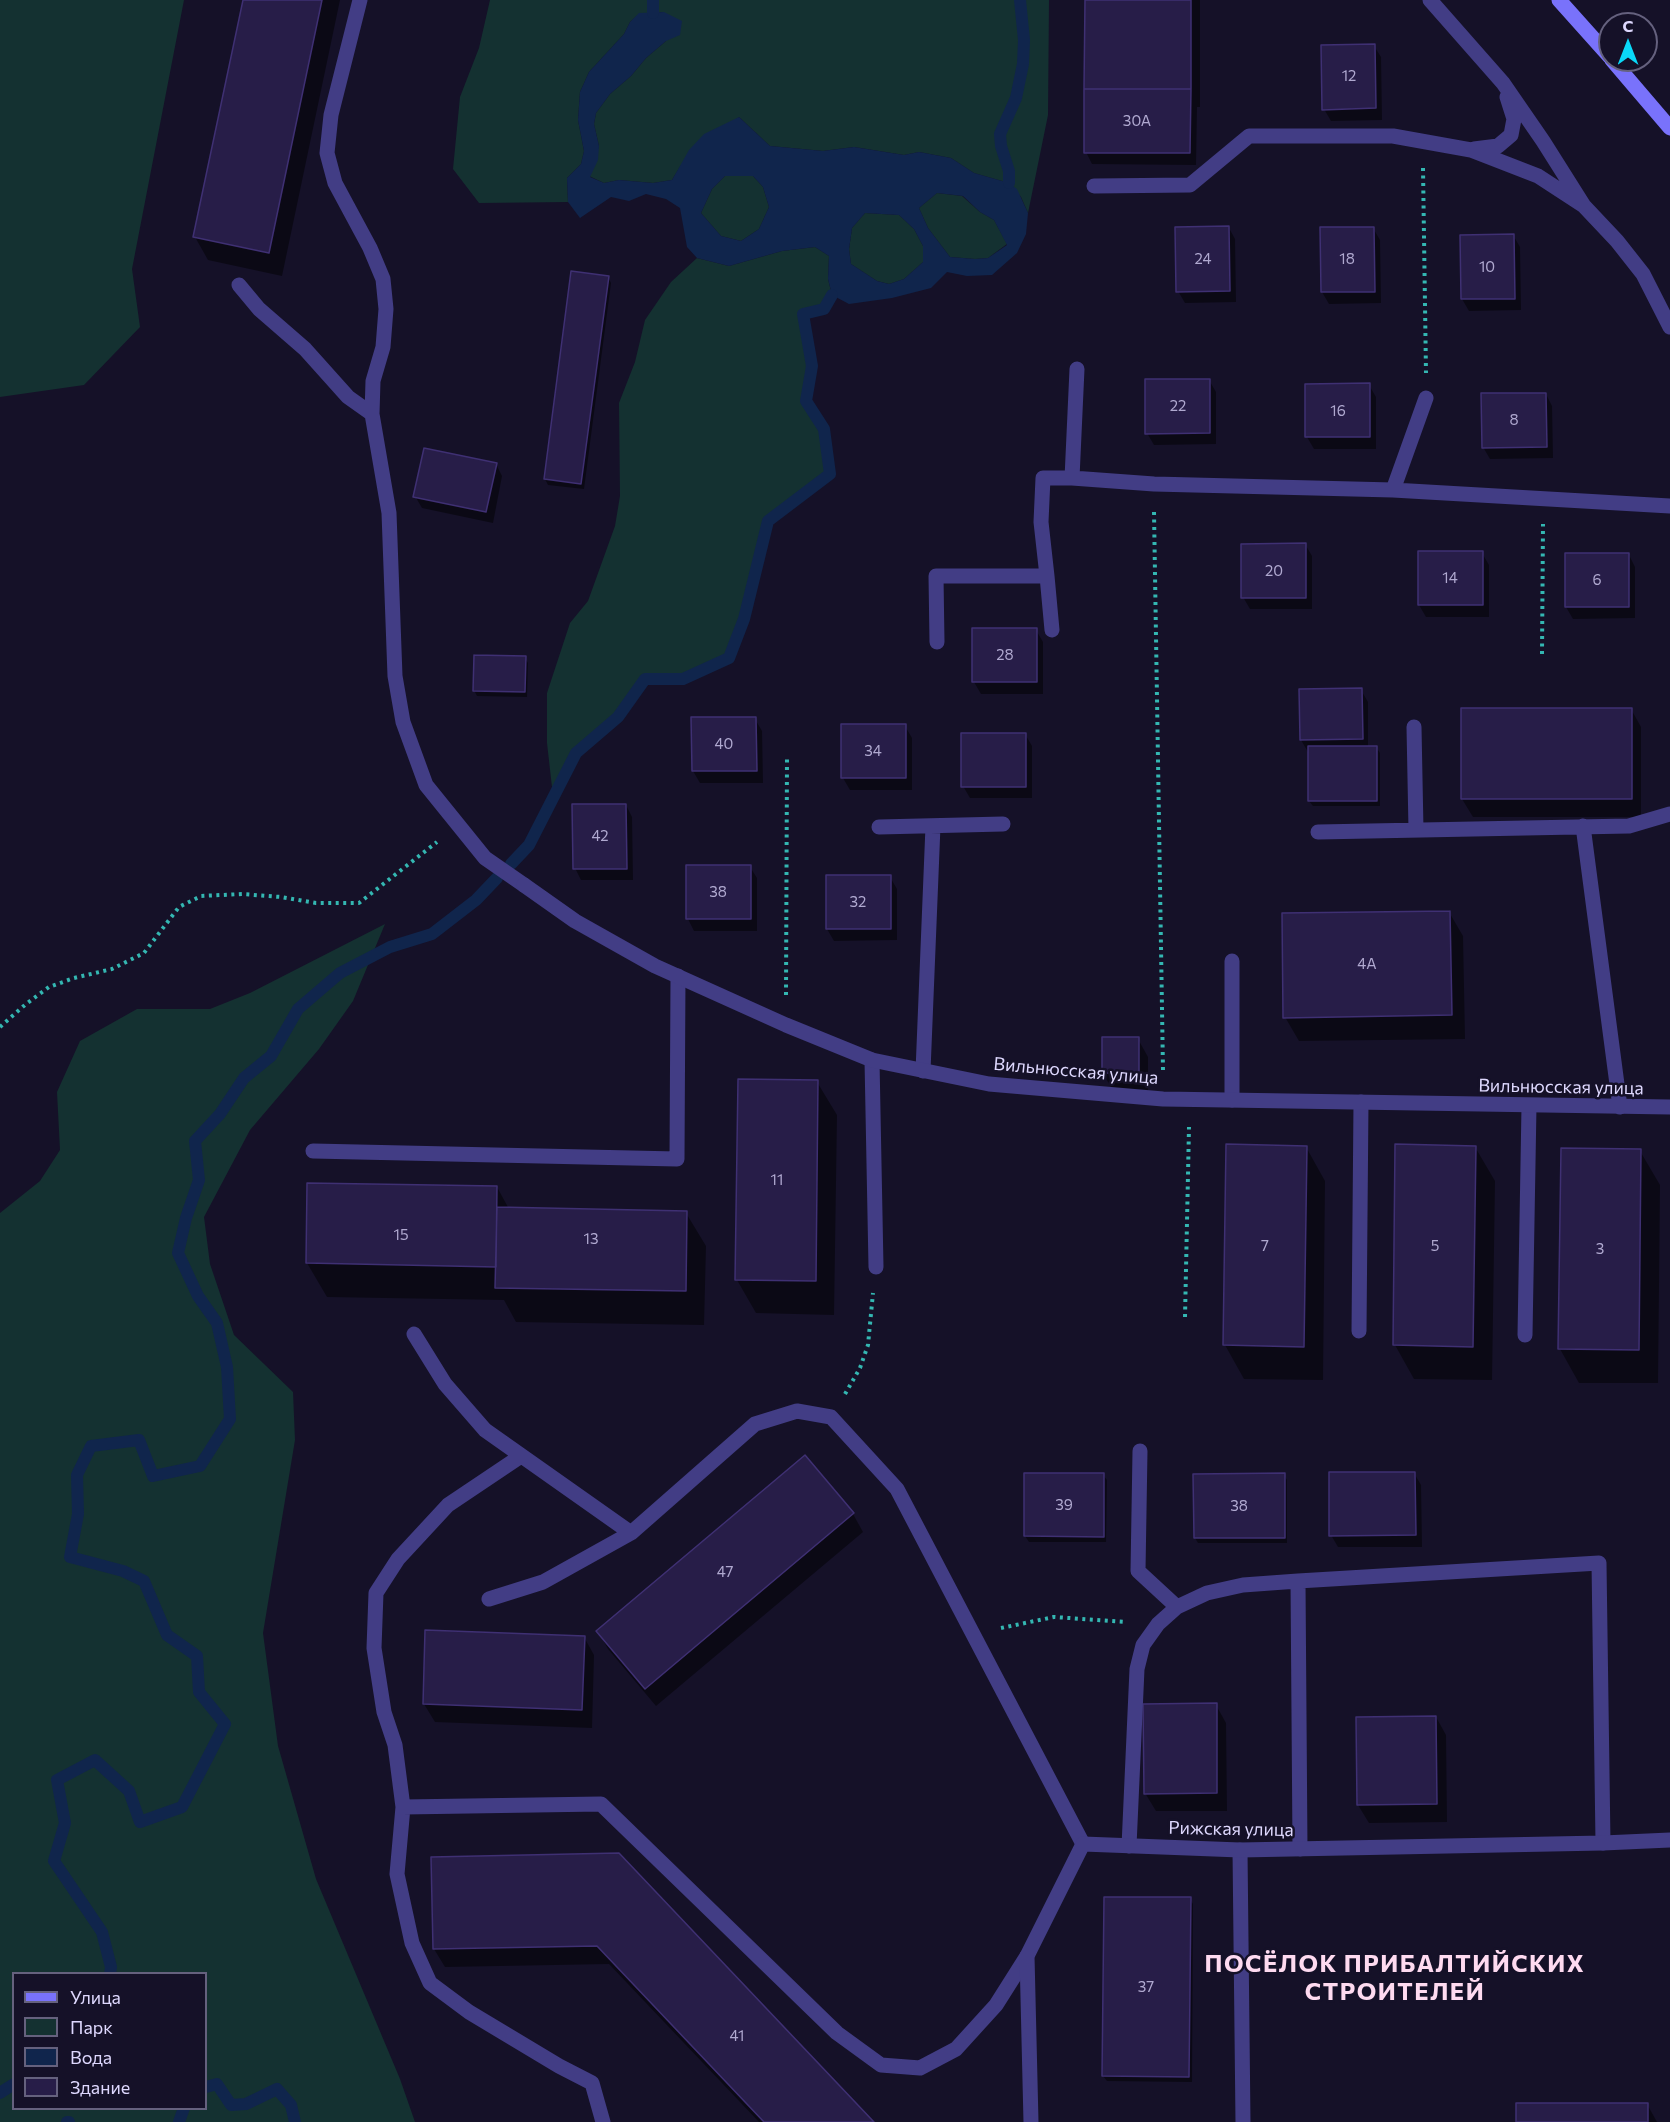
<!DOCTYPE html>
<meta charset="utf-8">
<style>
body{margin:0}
#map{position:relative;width:1670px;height:2122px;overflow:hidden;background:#151128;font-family:Commissioner,sans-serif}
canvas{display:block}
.legend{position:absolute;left:12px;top:1972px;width:195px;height:138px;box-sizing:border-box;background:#151128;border:2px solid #65617e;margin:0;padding:8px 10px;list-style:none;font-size:18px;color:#ded8fe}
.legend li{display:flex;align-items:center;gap:12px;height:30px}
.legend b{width:30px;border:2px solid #65617e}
.north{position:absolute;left:1598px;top:12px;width:60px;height:60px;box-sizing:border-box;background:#151128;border:2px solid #65617e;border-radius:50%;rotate:0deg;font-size:16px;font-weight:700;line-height:24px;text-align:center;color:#ded8fe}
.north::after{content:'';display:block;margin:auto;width:21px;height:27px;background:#0ad9f8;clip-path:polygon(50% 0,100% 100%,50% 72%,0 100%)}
</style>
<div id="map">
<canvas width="1670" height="2122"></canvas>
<ul class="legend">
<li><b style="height:8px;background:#7972fb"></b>Улица</li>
<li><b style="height:16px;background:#143131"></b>Парк</li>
<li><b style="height:16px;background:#10254c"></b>Вода</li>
<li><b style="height:16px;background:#271d48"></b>Здание</li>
</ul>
<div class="north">С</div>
</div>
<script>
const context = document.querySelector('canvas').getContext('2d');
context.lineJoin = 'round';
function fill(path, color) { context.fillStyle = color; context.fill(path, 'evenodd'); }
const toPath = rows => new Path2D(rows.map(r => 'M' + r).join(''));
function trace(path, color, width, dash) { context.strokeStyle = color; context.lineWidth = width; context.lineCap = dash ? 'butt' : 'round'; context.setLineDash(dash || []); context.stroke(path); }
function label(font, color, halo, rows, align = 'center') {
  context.font = font + ' Commissioner,sans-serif'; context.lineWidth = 5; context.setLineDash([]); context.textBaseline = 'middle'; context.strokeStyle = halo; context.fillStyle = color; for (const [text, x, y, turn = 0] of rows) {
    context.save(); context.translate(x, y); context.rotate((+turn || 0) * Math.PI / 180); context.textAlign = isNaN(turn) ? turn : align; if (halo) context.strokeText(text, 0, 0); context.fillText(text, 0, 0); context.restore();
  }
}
const green = toPath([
 [0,0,184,0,132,269,140,327,84,385,0,397],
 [490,0,1049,0,1048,115,1028,213,1021,197,1009,183,974,173,951,158,919,152,904,155,854,147,823,151,770,146,739,117,681,165,672,180,653,183,619,180,604,183,589,176,599,146,594,124,596,113,610,94,631,76,646,58,666,41,664,12,639,14,630,22,624,34,589,72,580,92,578,120,584,151,581,164,567,178,568,202,479,203,453,169,460,97,479,48],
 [725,176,753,176,763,187,769,207,759,229,741,241,721,236,701,213,712,189],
 [937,193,962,196,980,212,994,220,1007,244,988,258,975,259,950,257,928,228,919,208],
 [865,213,899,215,914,229,923,246,923,262,904,279,889,284,877,281,851,264,849,249,852,228],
 [815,247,829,256,828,279,832,295,824,309,803,315,812,366,806,401,824,429,830,474,769,521,744,619,729,658,683,679,645,679,618,717,576,753,553,796,547,743,547,693,570,623,588,601,615,526,620,496,619,403,635,362,645,320,671,282,697,258,729,266,782,251],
 [385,924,353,1001,319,1049,250,1130,204,1217,210,1264,234,1335,293,1392,295,1440,263,1633,278,1746,316,1879,400,2079,415,2122,0,2122,0,1213,40,1181,60,1150,57,1092,80,1041,137,1009,210,1009,250,993],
 [14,1974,206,1974,206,2108,14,2108]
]);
const water = toPath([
 [664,12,682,21,680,35,666,41,646,58,631,76,610,94,596,113,594,124,599,146,598,160,590,177,604,183,619,180,653,183,672,180,689,150,704,134,739,117,770,146,823,151,854,147,904,155,919,152,951,158,974,173,1009,183,1017,189,1028,213,1026,234,1017,253,992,275,967,276,947,272,931,288,892,298,849,304,832,295,828,279,829,256,815,247,782,251,729,266,697,258,687,247,680,208,666,199,646,194,629,201,611,197,580,218,568,202,567,178,581,164,584,151,578,120,580,92,589,72,624,34,630,22,639,13],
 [725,176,753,176,763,187,769,207,759,229,741,241,721,236,701,213,712,189],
 [937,193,963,196,980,212,994,220,1007,245,988,258,975,259,950,257,928,228,919,208],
 [865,213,899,215,914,229,923,246,923,262,904,279,889,284,877,281,851,264,849,249,852,228]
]);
const shadow = toPath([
 [245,0,340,0,282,276,208,260,195,237],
 [1086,0,1200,0,1200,107,1197,107,1196,165,1092,164,1086,152],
 [1374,46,1381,57,1382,120,1331,121,1324,109],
 [1229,228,1235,239,1236,302,1185,303,1178,291],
 [1373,228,1380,240,1381,303,1329,304,1322,292],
 [1513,235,1520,247,1521,310,1469,311,1462,299],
 [608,277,611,283,584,489,548,485,545,479],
 [1209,380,1216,392,1216,444,1154,445,1147,433],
 [1369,385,1376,397,1376,449,1314,449,1307,437],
 [1546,394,1552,406,1553,458,1490,459,1483,447],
 [496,464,502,476,493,523,422,508,415,496],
 [1305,544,1312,556,1312,609,1250,609,1243,597],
 [1482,553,1489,565,1489,617,1426,617,1419,605],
 [1629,555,1635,567,1635,618,1573,619,1566,607],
 [1036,630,1043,642,1043,694,981,694,974,682],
 [525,658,528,663,527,697,477,696,474,690],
 [1361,690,1368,702,1368,747,1376,747,1380,753,1380,806,1313,806,1309,801,1308,752,1301,740],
 [1462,709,1631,709,1641,727,1641,817,1473,817,1462,799],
 [693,719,755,719,762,731,763,783,700,783,693,771],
 [842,726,905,726,912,738,912,790,850,790,843,778],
 [1025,734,1032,746,1032,798,970,798,963,786],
 [626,805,632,817,633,880,581,880,575,868],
 [750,867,757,878,757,931,694,931,688,919],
 [890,877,897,889,897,940,834,941,827,929],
 [1449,912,1463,936,1465,1039,1299,1041,1285,1017],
 [1138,1039,1148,1057,1148,1091,1113,1091,1103,1073],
 [817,1082,837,1115,834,1315,756,1313,737,1280],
 [1228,1146,1306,1147,1325,1181,1323,1380,1244,1379,1225,1345],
 [1397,1146,1475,1147,1495,1181,1492,1380,1414,1379,1395,1345],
 [1640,1151,1660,1185,1658,1383,1579,1383,1560,1349],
 [497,1187,509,1209,686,1213,706,1246,704,1325,516,1322,504,1300,327,1297,307,1263],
 [1414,1473,1421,1485,1422,1547,1338,1547,1331,1535],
 [1103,1475,1107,1480,1106,1542,1029,1542,1025,1536],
 [1284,1475,1287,1480,1287,1543,1198,1543,1195,1538],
 [853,1514,863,1532,656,1706,608,1649,598,1631],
 [427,1632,584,1637,594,1655,592,1728,435,1722,424,1704],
 [1216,1705,1226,1723,1227,1811,1156,1811,1145,1793],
 [1436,1717,1446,1735,1447,1822,1369,1823,1358,1805],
 [618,1854,872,2122,759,2122,609,1964,445,1967,434,1949,433,1858],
 [1190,1899,1193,1904,1192,2082,1107,2081,1103,2076],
 [1647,2104,1657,2122,1518,2122]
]);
const stream = toPath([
 [653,0,653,13],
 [1009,183,1009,171,1001,146,1000,134,1016,98,1023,64,1024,40,1020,0],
 [511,864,529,845,576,753,618,717,645,679,683,679,729,658,744,619,768,521,830,474,824,429,806,401,812,366,803,314,824,309,832,295],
 [110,1974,111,1967,102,1932,54,1861,65,1823,57,1780,95,1760,129,1791,140,1822,182,1807,225,1724,199,1692,197,1656,167,1635,144,1581,123,1571,70,1557,78,1514,77,1475,91,1446,139,1440,153,1476,200,1466,230,1419,227,1367,217,1323,198,1296,178,1253,186,1218,199,1180,195,1141,220,1114,244,1078,271,1056,298,1009,340,973,390,947,432,934,476,900,497,878],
 [206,2087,217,2084,231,2105,246,2104,277,2089,291,2105,295,2122],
 [0,2093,14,2084],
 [67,2122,69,2122],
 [179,2122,184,2108]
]);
const building = toPath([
 [243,0,322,0,269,253,193,237,243,0],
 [1085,0,1191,0,1191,89,1084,89,1085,0],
 [1375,44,1376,108,1322,110,1321,45,1375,44],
 [1084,89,1191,89,1190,153,1084,153,1084,89],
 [1229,226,1230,291,1176,292,1175,227,1229,226],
 [1320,227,1374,227,1375,292,1321,292,1320,227],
 [1514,234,1515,299,1461,299,1460,235,1514,234],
 [571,271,609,276,581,484,544,479,571,271],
 [1145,379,1210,379,1210,433,1145,434,1145,379],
 [1370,383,1370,437,1305,437,1305,384,1370,383],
 [1481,393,1546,393,1547,447,1482,448,1481,393],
 [424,448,497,463,486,512,413,497,424,448],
 [1306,543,1306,598,1241,598,1241,544,1306,543],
 [1418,551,1483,551,1483,605,1418,605,1418,551],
 [1565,553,1629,553,1629,607,1565,607,1565,553],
 [972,628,1037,628,1037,682,972,682,972,628],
 [474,655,526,656,525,692,473,691,474,655],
 [1362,688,1363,739,1300,740,1299,689,1362,688],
 [1461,708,1632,708,1632,799,1461,799,1461,708],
 [691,717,756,717,757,771,692,771,691,717],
 [841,724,906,724,906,778,841,778,841,724],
 [961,733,1026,733,1026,787,961,787,961,733],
 [1308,746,1377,746,1377,801,1308,801,1308,746],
 [572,804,626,804,627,869,573,869,572,804],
 [686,865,751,865,751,919,686,919,686,865],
 [826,875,891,875,891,929,826,929,826,875],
 [1450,911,1452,1015,1283,1018,1282,913,1450,911],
 [1102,1037,1139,1037,1139,1073,1102,1073,1102,1037],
 [738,1079,818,1080,816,1281,735,1280,738,1079],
 [1226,1144,1307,1146,1304,1347,1223,1345,1226,1144],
 [1395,1144,1476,1146,1473,1347,1393,1345,1395,1144],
 [1561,1148,1641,1149,1639,1350,1558,1349,1561,1148],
 [307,1183,497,1186,496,1267,306,1263,307,1183],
 [497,1207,687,1211,686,1291,495,1288,497,1207],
 [805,1455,854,1513,645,1689,596,1631,805,1455],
 [1329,1472,1415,1472,1416,1535,1329,1536,1329,1472],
 [1024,1473,1104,1473,1104,1537,1024,1536,1024,1473],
 [1285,1473,1285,1538,1194,1538,1193,1474,1285,1473],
 [425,1630,585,1636,582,1710,423,1704,425,1630],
 [1217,1703,1217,1793,1144,1794,1143,1704,1217,1703],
 [1436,1716,1437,1804,1357,1805,1356,1717,1436,1716],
 [619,1853,874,2122,764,2122,597,1946,433,1949,431,1857,619,1853],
 [1104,1897,1191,1897,1189,2077,1102,2076,1104,1897],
 [1516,2103,1648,2103,1648,2122,1516,2122,1516,2103]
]);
const path = toPath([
 [1423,168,1426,373],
 [1154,512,1163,1071],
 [1542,654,1543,524],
 [786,995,787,756],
 [0,1027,26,1004,49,987,74,978,112,969,144,953,179,907,201,896,242,894,281,897,316,903,359,903,437,842],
 [1185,1317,1189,1127],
 [845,1394,860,1368,868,1345,873,1293],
 [1001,1628,1054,1617,1127,1622]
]);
const service = toPath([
 [360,0,331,115,327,153,335,183,370,248,383,279,386,309,383,347,373,381,372,414],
 [1430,0,1503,83,1543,141,1584,206,1617,241,1643,274,1670,327],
 [1474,149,1498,146,1511,135,1514,119,1507,97],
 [1094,186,1190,185,1249,136,1393,136,1471,150,1538,176,1584,206],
 [239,285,259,309,305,349,348,397,372,414,389,513,395,676,403,722,426,785,485,858,524,885],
 [1072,478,1077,369],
 [1393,490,1426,398],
 [1047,576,1052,630],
 [937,642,936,576,1047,576,1041,522,1043,478,1072,478,1154,484,1393,490,1670,506],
 [1414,727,1416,830],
 [1583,826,1620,1107],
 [879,827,1003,824],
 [1318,832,1629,826,1670,814],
 [1232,961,1232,1100],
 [872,1060,876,1267],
 [923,1071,933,826],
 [313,1151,677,1159,678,976],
 [1359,1331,1361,1102],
 [414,1334,445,1384,485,1430,631,1533],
 [1525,1335,1529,1106],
 [1140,1451,1138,1571,1177,1607],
 [489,1599,543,1582,631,1533,755,1424,797,1411,831,1417,897,1489,1083,1844],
 [403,1807,395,1745,384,1712,374,1648,376,1593,398,1559,448,1505,521,1456],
 [1129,1846,1137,1669,1143,1645,1158,1624,1177,1607,1207,1593,1243,1585,1298,1581],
 [1300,1849,1298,1581,1599,1563,1603,1843],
 [1240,1850,1243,2122],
 [603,2122,592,2083,559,2066,469,2012,430,1983,412,1943,397,1874,403,1807,601,1804,837,2033,881,2065,920,2068,956,2049,996,2005,1027,1956]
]);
const minor = toPath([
 [524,885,575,921,655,966,786,1025,872,1060,989,1084,1163,1099,1670,1107],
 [1031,2122,1027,1956,1083,1844,1240,1850,1603,1843,1670,1840]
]);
const secondary = toPath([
 [1559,0,1610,57],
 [1612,60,1670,128]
]);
const numberNames = [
 ["12",1349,76],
 ["30А",1137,121],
 ["24",1203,259],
 ["18",1347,259],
 ["10",1487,267],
 ["22",1178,406],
 ["16",1338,411],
 ["8",1514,420],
 ["20",1274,571],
 ["14",1450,578],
 ["6",1597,580],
 ["28",1005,655],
 ["40",724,744],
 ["34",873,751],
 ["42",600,836],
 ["38",718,892],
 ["32",858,902],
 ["4А",1367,964],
 ["11",777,1180],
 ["15",401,1235],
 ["13",591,1239],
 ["7",1265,1246],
 ["5",1435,1246],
 ["3",1600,1249],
 ["39",1064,1505],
 ["38",1239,1506],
 ["47",725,1572],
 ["37",1146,1987],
 ["41",737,2036]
];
const streetNames = [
 ["Вильнюсская улица",1076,1071,5],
 ["Вильнюсская улица",1561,1087,1],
 ["Рижская улица",1231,1829,1]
];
const districtNames = [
 ["ПОСЁЛОК ПРИБАЛТИЙСКИХ",1395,1964],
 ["СТРОИТЕЛЕЙ",1395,1992]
];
fill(green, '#143131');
fill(water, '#10254c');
fill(shadow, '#0007');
trace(stream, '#10254c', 12);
fill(building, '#271d48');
trace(building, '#3f3073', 1.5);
trace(path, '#34b7b2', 4, [3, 4.5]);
trace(service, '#423d85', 15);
trace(minor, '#423d85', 15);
trace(secondary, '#7972fb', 15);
label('15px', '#b0a9d0', null, numberNames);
label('18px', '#ded8fe', '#151128', streetNames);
context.letterSpacing = '1.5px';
label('bold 24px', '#fedaf0', '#151128', districtNames);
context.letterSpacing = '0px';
</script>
